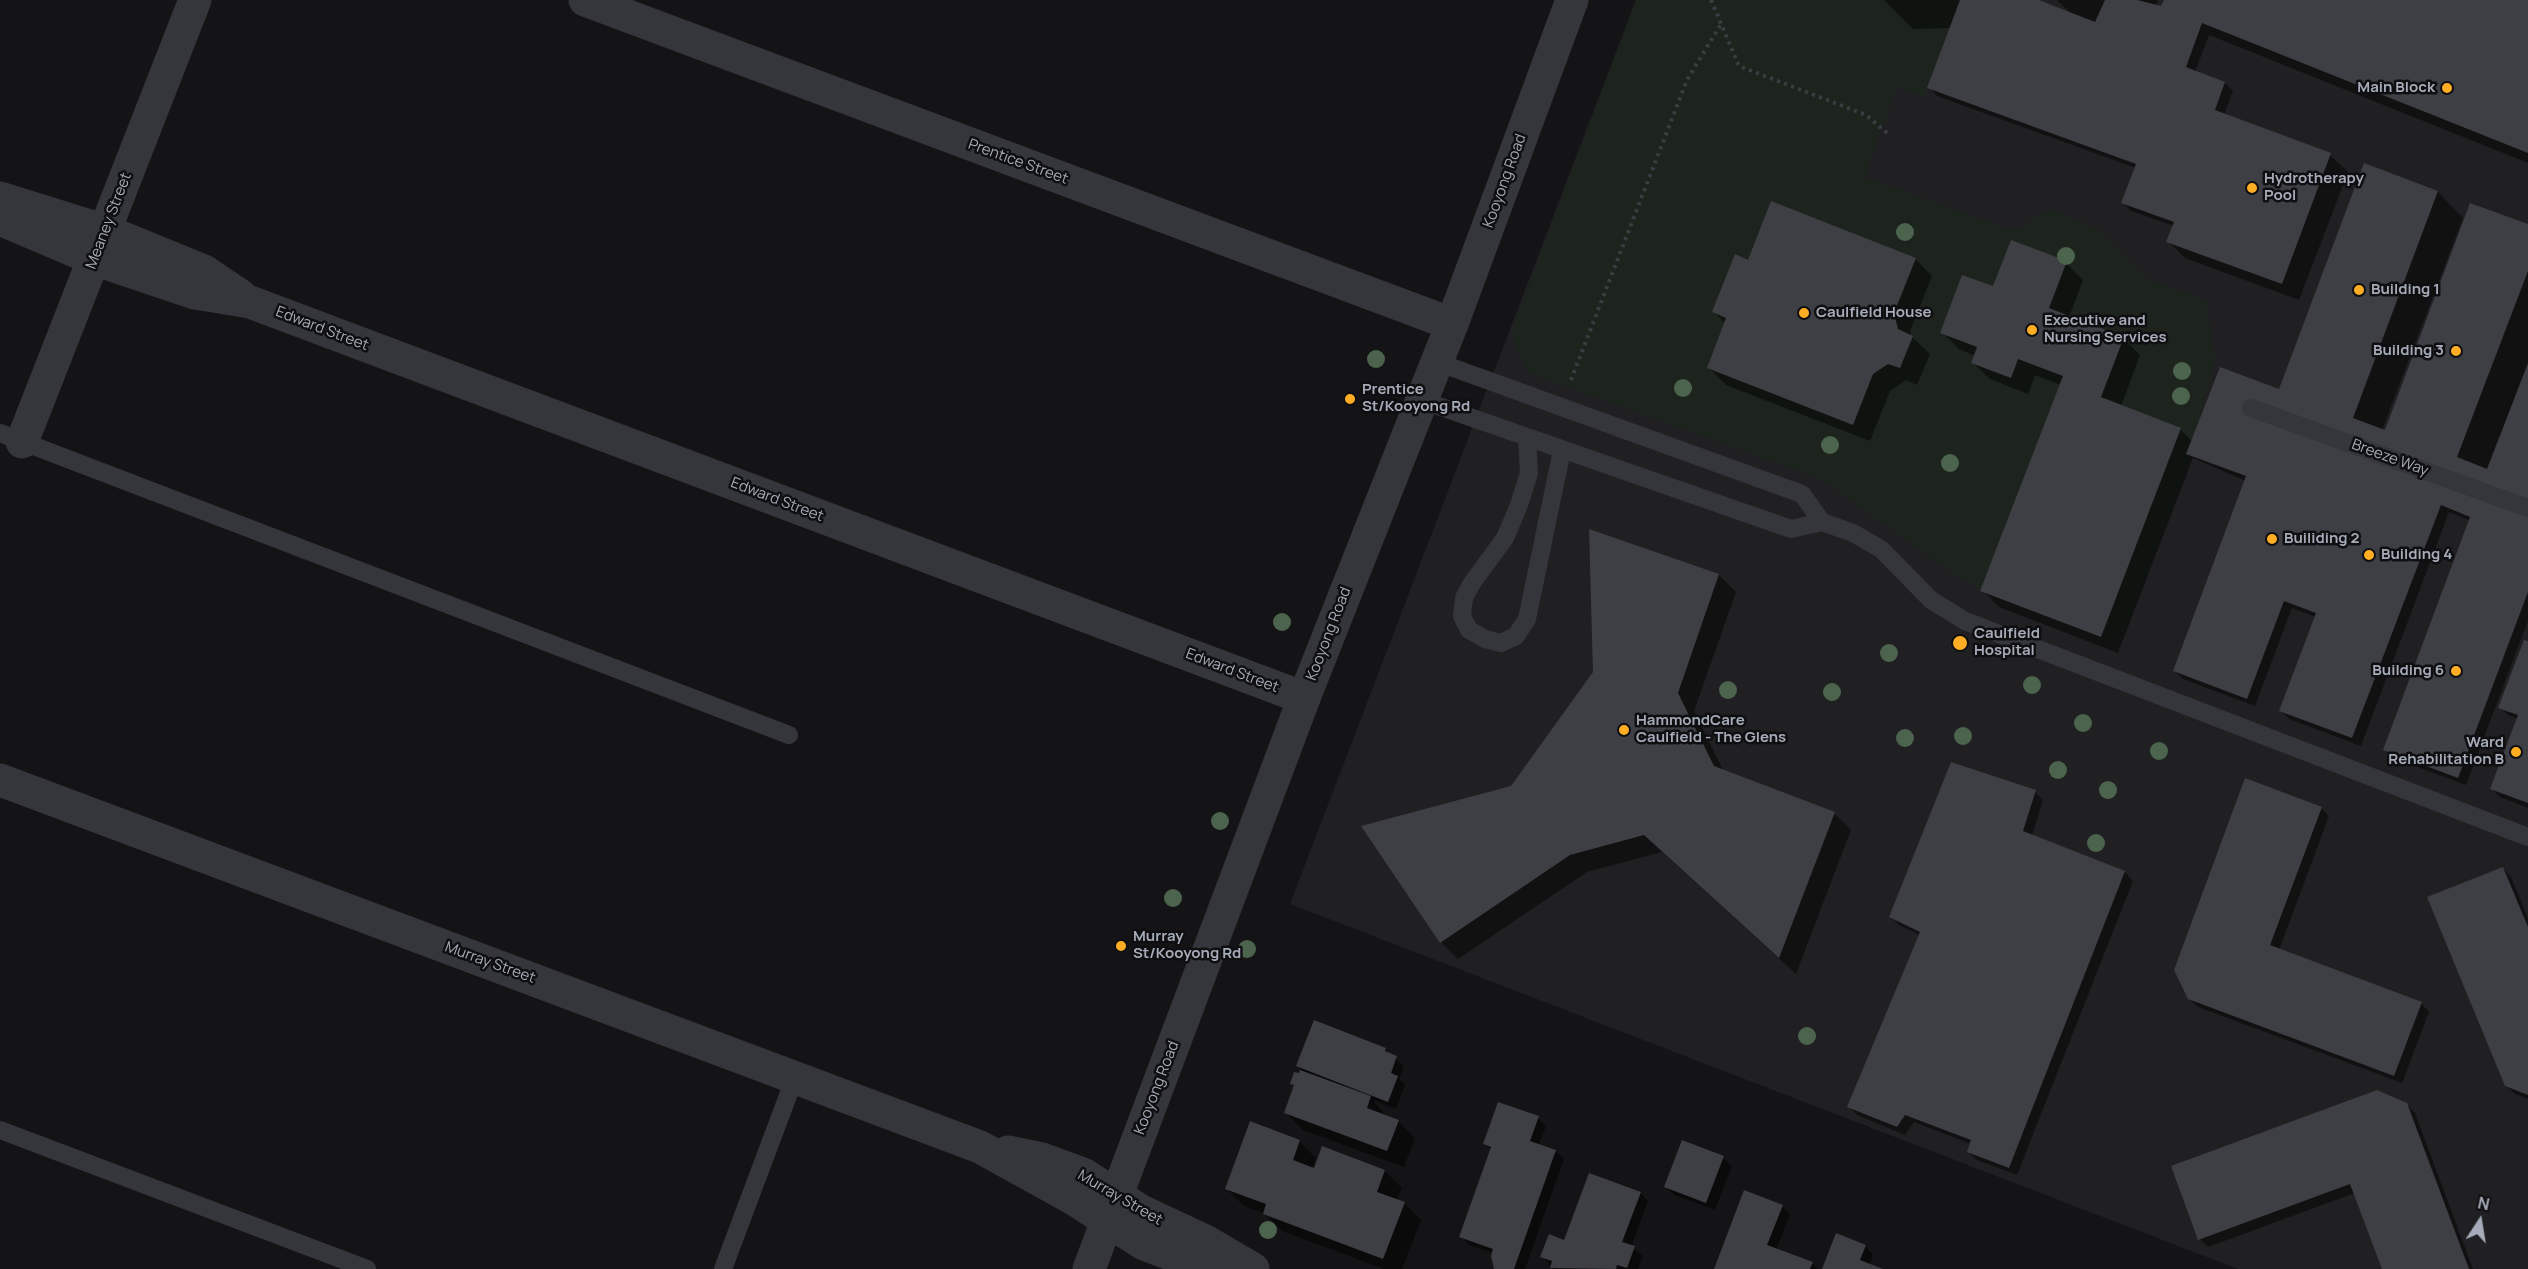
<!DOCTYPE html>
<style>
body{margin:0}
#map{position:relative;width:2528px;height:1269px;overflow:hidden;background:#141416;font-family:Manrope,sans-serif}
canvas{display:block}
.north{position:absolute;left:2450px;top:1191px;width:60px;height:60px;-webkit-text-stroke:4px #0f0f11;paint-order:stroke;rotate:12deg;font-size:16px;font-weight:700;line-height:24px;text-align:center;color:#a5abb8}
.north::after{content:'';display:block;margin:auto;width:21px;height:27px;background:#a5abb8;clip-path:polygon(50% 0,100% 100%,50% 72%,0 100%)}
</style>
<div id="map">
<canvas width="2528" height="1269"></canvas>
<div class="north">N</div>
</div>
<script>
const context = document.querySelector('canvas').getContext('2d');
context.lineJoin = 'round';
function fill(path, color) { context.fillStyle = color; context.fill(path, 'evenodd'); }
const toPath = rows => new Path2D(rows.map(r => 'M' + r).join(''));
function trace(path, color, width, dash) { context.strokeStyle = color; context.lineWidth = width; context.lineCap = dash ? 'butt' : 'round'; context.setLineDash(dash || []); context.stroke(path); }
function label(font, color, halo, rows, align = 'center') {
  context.font = font + ' Manrope,sans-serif'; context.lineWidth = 5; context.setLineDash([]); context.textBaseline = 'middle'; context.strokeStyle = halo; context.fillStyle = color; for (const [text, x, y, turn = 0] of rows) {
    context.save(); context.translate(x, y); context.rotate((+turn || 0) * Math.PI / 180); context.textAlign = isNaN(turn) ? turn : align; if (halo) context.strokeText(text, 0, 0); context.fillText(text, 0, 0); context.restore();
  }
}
const built = toPath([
 [1636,0,2528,0,2528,1269,2238,1269,1290,904]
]);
const green = toPath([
 [1636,0,1960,0,1924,97,1897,87,1864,177,2014,231,2050,209,2098,229,2148,279,2206,300,2215,360,2183,476,2125,632,2108,642,1964,581,1821,479,1529,373,1511,333]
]);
const shadow = toPath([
 [1884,0,2033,0,2071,14,2057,0,2158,0,2156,6,2162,8,2165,0,2528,0,2528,163,2209,35,2195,72,2225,83,2233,91,2224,115,2330,155,2348,172,2299,300,2185,258,2168,241,2174,226,2131,211,2123,203,2136,168,1937,96,1929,87,1951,28,1913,29],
 [2365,165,2438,192,2463,218,2382,430,2386,432,2528,226,2528,621,2466,785,2393,758,2385,749,2471,521,2449,512,2361,746,2289,719,2281,710,2316,617,2292,608,2255,706,2183,679,2174,671,2246,481,2193,458,2118,653,1999,607,1982,590,2061,385,2035,375,2028,394,1990,379,1972,362,1975,356,1959,349,1942,332,1994,288,2066,263,2083,280,2069,317,2123,338,2140,355,2121,406,2180,429,2193,442,2280,391],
 [1915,259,1932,276,1910,331,1912,337,1930,354,1917,385,1906,380,1890,391,1870,441,1726,385,1708,367,1726,324,1714,312,1749,262],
 [1590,531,1719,575,1736,592,1694,711,1724,772,1834,813,1851,830,1796,974,1662,852,1587,872,1458,959,1441,942,1512,787,1594,672],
 [2528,643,2528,808,2500,797,2492,789,2518,719,2508,715,2500,707],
 [2035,792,2043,800,2032,836,2125,872,2133,881,2017,1175,1977,1160,1969,1152,1971,1144,1914,1122,1905,1135,1857,1115,1849,1106,1920,935,1899,925,1891,917],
 [2321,808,2329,816,2279,950,2421,1003,2429,1012,2402,1083,2198,1007,2189,998],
 [2503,868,2511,877,2528,918,2528,1099,2515,1094,2506,1086],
 [1385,1049,1404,1066,1399,1079,1405,1085,1396,1109,1373,1100,1387,1117,1398,1121,1415,1138,1404,1167,1303,1130,1286,1113,1295,1087,1291,1083,1302,1070,1298,1066],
 [2406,1104,2415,1113,2473,1269,2383,1269,2355,1193,2208,1247,2200,1239],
 [1538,1118,1546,1126,1539,1145,1555,1151,1564,1159,1525,1269,1495,1269,1493,1253,1469,1245,1461,1236,1491,1150,1485,1144],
 [1299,1141,1316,1158,1312,1169,1385,1171,1402,1188,1397,1200,1404,1203,1421,1220,1402,1269,1384,1269,1282,1231,1265,1214,1244,1206,1226,1188],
 [1723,1158,1732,1166,1715,1210,1674,1195,1666,1187],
 [1640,1193,1648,1201,1631,1247,1643,1256,1638,1269,1553,1269,1542,1256],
 [1782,1206,1790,1215,1776,1250,1812,1263,1818,1269,1715,1269],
 [1865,1246,1873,1255,1869,1265,1879,1269,1824,1269]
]);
const building = toPath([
 [1960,0,2039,0,2095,22,2105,0,2137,0,2161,6,2164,0,2528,0,2528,153,2202,23,2186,67,2225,82,2215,110,2331,153,2282,284,2166,242,2174,222,2121,203,2136,164,1927,88],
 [2364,163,2438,191,2353,418,2385,430,2470,203,2528,224,2528,271,2457,457,2487,469,2528,363,2528,592,2458,778,2383,750,2470,517,2441,505,2352,738,2279,711,2316,613,2284,601,2247,699,2173,671,2246,476,2186,454,2220,367,2279,389],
 [1771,201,1916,258,1894,313,1898,329,1913,336,1900,368,1888,364,1873,374,1853,425,1707,368,1726,318,1712,312,1735,254,1748,260],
 [2011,240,2067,261,2049,308,2124,337,2101,397,2181,428,2101,637,1980,591,2063,376,2018,359,2011,378,1971,363,1977,347,1940,333,1962,275,1993,286],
 [1589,529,1719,574,1678,693,1714,766,1835,812,1779,958,1644,835,1570,855,1440,943,1361,826,1511,786,1593,672],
 [2524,640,2528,641,2528,803,2490,789,2518,715,2498,708],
 [1951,762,2036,790,2023,831,2125,871,2009,1168,1967,1152,1971,1140,1905,1115,1897,1127,1847,1107,1920,932,1889,917],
 [2245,778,2322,807,2270,945,2422,1002,2394,1076,2188,999,2174,970],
 [2503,867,2528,927,2528,1095,2505,1086,2427,897],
 [1314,1020,1386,1048,1385,1051,1397,1056,1391,1073,1398,1076,1388,1102,1296,1066],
 [1300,1070,1371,1096,1367,1108,1399,1120,1387,1151,1284,1113,1294,1085,1290,1084,1294,1072,1299,1073],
 [2377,1090,2407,1103,2469,1269,2382,1269,2350,1184,2198,1240,2171,1166],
 [1498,1102,1539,1116,1530,1141,1556,1150,1514,1269,1494,1269,1491,1256,1493,1249,1459,1237,1491,1147,1483,1144],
 [1250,1121,1300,1140,1293,1160,1314,1168,1322,1146,1385,1170,1377,1192,1405,1202,1383,1259,1263,1214,1266,1204,1225,1189],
 [1682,1140,1724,1156,1706,1203,1664,1187],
 [1589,1173,1641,1192,1622,1242,1635,1246,1627,1268,1617,1265,1616,1269,1550,1268,1552,1261,1540,1257,1549,1234,1564,1240],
 [1744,1190,1783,1205,1767,1245,1813,1262,1810,1269,1714,1269],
 [1836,1233,1866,1245,1860,1260,1883,1269,1822,1269]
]);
const path = toPath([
 [1711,0,1739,66,1866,115,1887,133],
 [1571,380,1687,80,1721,24]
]);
const service = toPath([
 [1421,400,1791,529,1822,522,1802,494,1437,362],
 [2251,408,2528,508],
 [0,433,789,735],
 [1527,438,1529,473,1519,505,1505,538,1472,583,1464,598,1462,616,1469,630,1485,639,1501,643,1516,636,1527,619,1562,450],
 [1822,522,1853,533,1881,549,1931,600,1965,621,2528,837],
 [0,1130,367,1269],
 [723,1269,795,1077]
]);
const minor = toPath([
 [585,0,1452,324],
 [0,198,106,231,204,271,241,296],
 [0,219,94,259,195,293,250,302,1304,698],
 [22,442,195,0],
 [0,780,980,1147,1074,1199,1144,1244,1197,1264,1224,1269],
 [1008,1152,1042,1159,1083,1174,1141,1211,1207,1242,1253,1269]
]);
const tertiary = toPath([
 [1089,1269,1304,698,1452,324,1572,0]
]);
const trees = [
 [1905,232],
 [2066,256],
 [1376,359],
 [2182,371],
 [1683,388],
 [2181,396],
 [1830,445],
 [1950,463],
 [1282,622],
 [1889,653],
 [2032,685],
 [1728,690],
 [1832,692],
 [2083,723],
 [1963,736],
 [1905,738],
 [2159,751],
 [2058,770],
 [2108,790],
 [1220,821],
 [2096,843],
 [1173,898],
 [1247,949],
 [1807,1036],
 [1268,1230]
];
const markers = [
 [2447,88,6,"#ffae23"],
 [2252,188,6,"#ffae23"],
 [2359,290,6,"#ffae23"],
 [1804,313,6,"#ffae23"],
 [2032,330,6,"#ffae23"],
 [2456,351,6,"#ffae23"],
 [1350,399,6,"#ffae23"],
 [2272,539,6,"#ffae23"],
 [2369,555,6,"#ffae23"],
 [1960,643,8,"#ffae23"],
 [2456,671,6,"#ffae23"],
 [1624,730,6,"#ffae23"],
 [2516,752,6,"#ffae23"],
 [1121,946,6,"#ffae23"]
];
const poiNames = [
 ["Main Block",2435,88,"right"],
 ["Hydrotherapy",2264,179],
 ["Pool",2264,196],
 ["Building 1",2371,290],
 ["Caulfield House",1816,313],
 ["Executive and",2044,321],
 ["Nursing Services",2044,338],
 ["Building 3",2444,351,"right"],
 ["Prentice",1362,390],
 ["St/Kooyong Rd",1362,407],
 ["Builiding 2",2284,539],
 ["Building 4",2381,555],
 ["Caulfield",1974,634],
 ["Hospital",1974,651],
 ["Building 6",2444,671,"right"],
 ["HammondCare",1636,721],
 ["Caulfield - The Glens",1636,738],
 ["Ward",2504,743,"right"],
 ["Rehabilitation B",2504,760,"right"],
 ["Murray",1133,937],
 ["St/Kooyong Rd",1133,954]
];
const streetNames = [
 ["Prentice Street",1018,162,20],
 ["Kooyong Road",1505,181,-70],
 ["Meaney Street",109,221,-69],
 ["Edward Street",322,329,21],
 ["Breeze Way",2390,458,20],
 ["Edward Street",777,500,21],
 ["Kooyong Road",1329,634,-69],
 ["Edward Street",1232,671,21],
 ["Murray Street",490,963,20],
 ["Kooyong Road",1157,1088,-69],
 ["Murray Street",1120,1198,30]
];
fill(built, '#202023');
fill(green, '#1c241d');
fill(shadow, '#0007');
fill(building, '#3e3f44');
trace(path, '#3b3d43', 4, [3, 4.5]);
trace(service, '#35363c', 18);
trace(minor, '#35363c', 33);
trace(tertiary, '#35363c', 33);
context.fillStyle = '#4c634e';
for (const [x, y] of trees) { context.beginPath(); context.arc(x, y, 9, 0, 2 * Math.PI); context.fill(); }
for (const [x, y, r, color] of markers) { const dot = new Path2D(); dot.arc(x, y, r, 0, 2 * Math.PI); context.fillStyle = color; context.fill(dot); trace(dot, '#0f0f11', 2); }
label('bold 15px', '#a5abb8', '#0f0f11', poiNames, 'left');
label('15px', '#a5abb8', '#0f0f11', streetNames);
</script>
